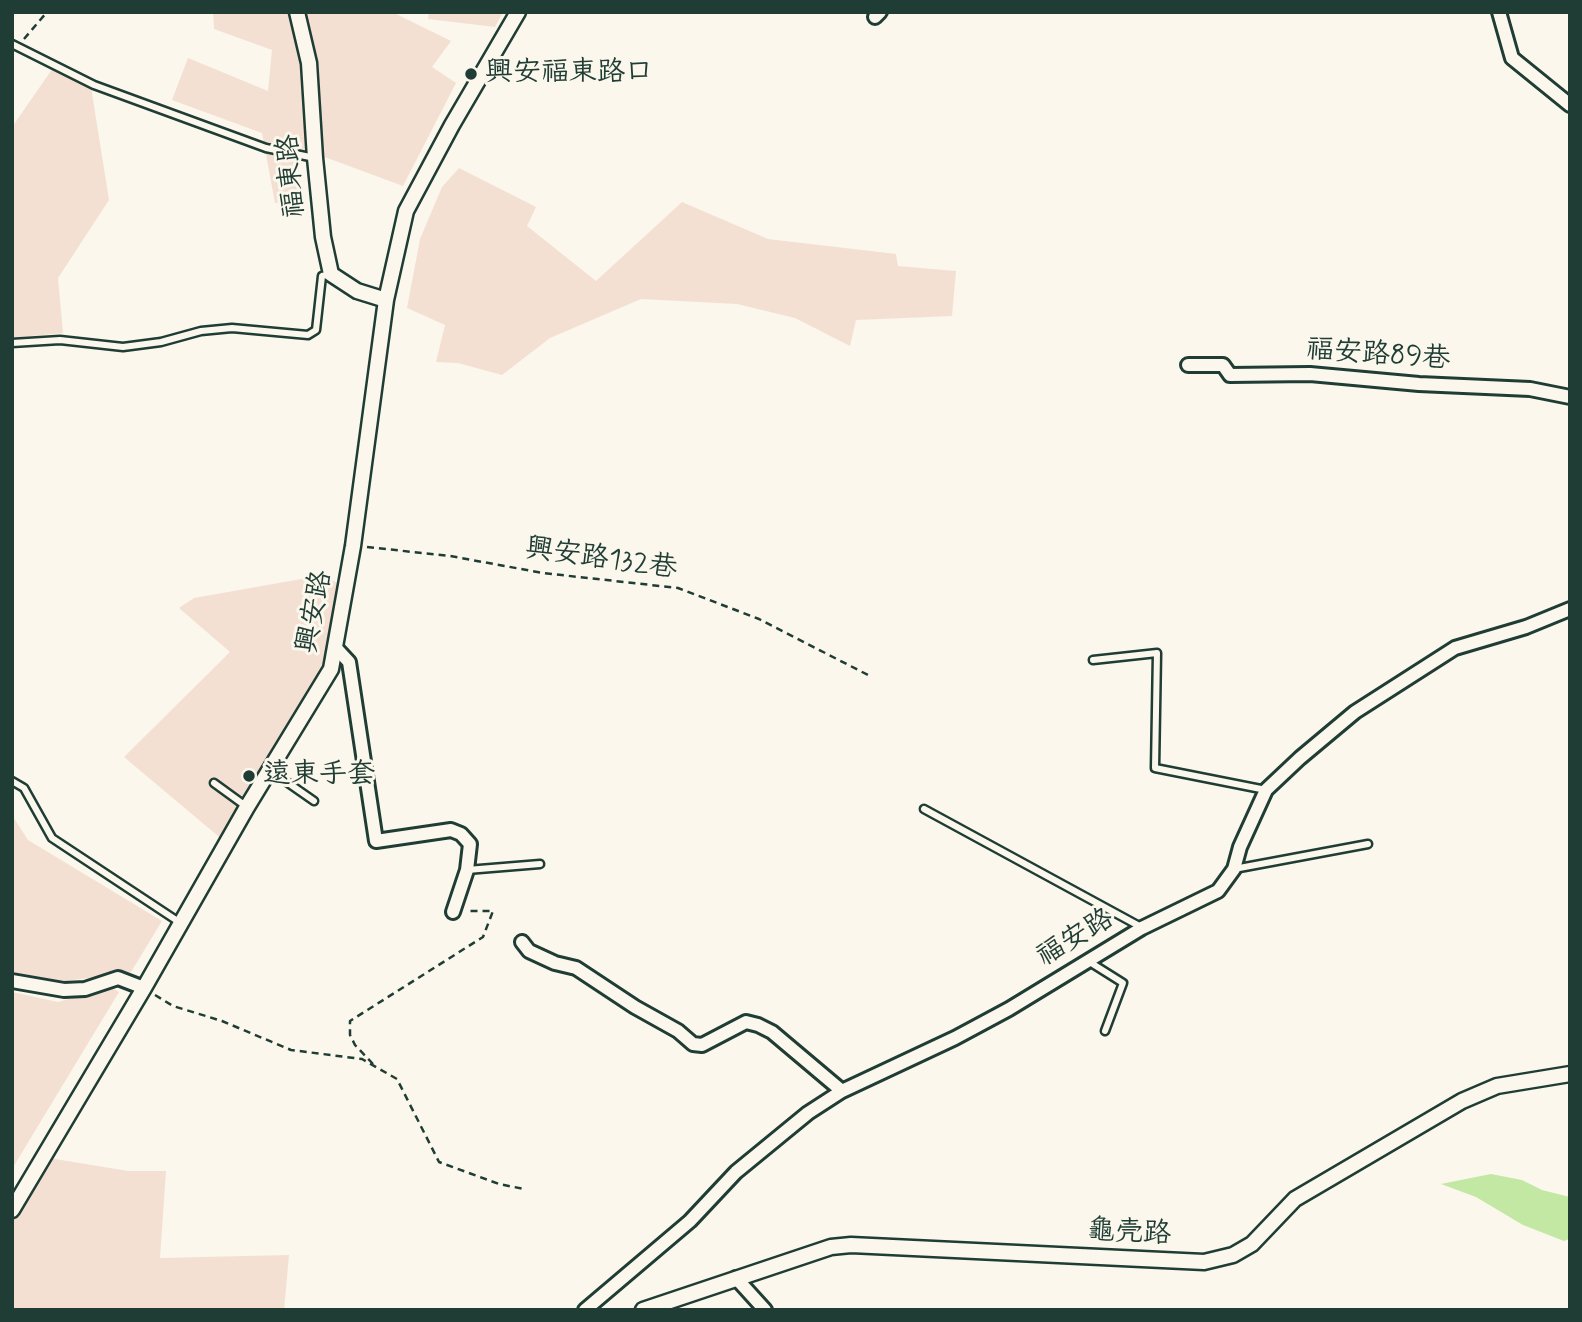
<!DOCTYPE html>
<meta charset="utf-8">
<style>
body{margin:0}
#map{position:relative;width:1582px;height:1322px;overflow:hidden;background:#fbf7ec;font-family:Mynerve,sans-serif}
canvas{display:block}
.frame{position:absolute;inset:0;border:14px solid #1f3d34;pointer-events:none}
</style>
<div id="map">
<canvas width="1582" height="1322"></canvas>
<div class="frame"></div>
</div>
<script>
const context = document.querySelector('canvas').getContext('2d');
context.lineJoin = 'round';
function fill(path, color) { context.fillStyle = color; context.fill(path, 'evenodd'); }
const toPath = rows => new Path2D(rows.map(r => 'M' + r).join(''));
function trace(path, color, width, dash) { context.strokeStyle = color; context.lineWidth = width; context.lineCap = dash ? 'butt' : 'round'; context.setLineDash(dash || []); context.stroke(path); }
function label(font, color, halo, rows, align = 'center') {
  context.font = font + ' Mynerve,"LXGW WenKai TC",sans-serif'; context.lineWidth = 6; context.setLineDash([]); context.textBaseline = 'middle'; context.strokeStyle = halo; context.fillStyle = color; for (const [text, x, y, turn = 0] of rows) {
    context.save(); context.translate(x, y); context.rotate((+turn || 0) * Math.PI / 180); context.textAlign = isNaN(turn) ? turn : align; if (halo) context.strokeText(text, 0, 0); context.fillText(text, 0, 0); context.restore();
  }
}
const built = toPath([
 [213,12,392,12,451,41,432,67,456,83,403,186,295,146,303,200,275,203,262,133,172,100,188,58,268,91,272,50,214,29],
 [429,12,503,12,495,27,428,19],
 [53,68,91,87,109,200,58,278,63,333,12,338,12,127],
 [459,168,536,207,527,226,596,281,682,202,768,239,896,254,898,266,956,271,952,316,856,320,850,346,795,318,737,304,641,299,550,338,502,375,458,363,436,362,445,325,407,308,420,239,442,187],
 [324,575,343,587,324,674,224,841,124,757,230,652,179,608,194,598],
 [12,815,28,840,162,921,131,972,59,982,12,974],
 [110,987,119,992,12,1169,12,992,58,1002],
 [49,1158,128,1171,166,1171,160,1258,289,1255,284,1310,12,1310,12,1221]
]);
const green = toPath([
 [1491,1174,1522,1180,1542,1190,1570,1197,1570,1239,1564,1241,1523,1225,1476,1197,1441,1184]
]);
const path = toPath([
 [24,39,47,12],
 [367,547,450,556,543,573,678,588,759,619,868,675],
 [155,995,173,1006,222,1021,291,1050,362,1059,397,1079,439,1162,499,1184,524,1189],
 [373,1064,355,1045,350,1035,350,1021,483,937,493,911,467,911]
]);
const service = toPath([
 [12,44,94,85,266,148,315,158],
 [12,343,60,340,123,347,161,342,201,331,232,328,308,335,316,330,322,276,331,274],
 [1093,660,1157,653,1155,768,1266,790],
 [271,771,314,801],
 [12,781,24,788,52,838,179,922],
 [214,783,247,807],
 [924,809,1141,927],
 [1234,869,1368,844],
 [467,870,540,864],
 [1088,961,1123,983,1105,1031]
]);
const minor = toPath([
 [1499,12,1512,58,1570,105],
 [875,17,880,12],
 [1188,365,1223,365,1230,375,1310,374,1419,384,1530,389,1570,397],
 [336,648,349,662,376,841,451,830,461,834,470,844,467,870,453,912],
 [522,942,529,951,555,963,576,968,635,1007,678,1031,693,1044,702,1045,746,1022,758,1025,772,1032,842,1091],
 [12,981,64,990,85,989,118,978,144,988],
 [736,1278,765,1310],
 [585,1310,690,1221,736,1172,808,1113,842,1091,955,1038,1009,1009,1142,928,1218,891,1234,869,1240,847,1266,790,1300,758,1355,712,1455,648,1526,627,1570,609]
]);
const tertiary = toPath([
 [297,12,309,63,315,158,323,237,331,274,357,291,386,300],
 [12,1210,144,988,247,807,331,669,353,546,386,300,406,211,452,125,518,12],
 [643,1310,831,1247,851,1245,1204,1262,1233,1255,1252,1244,1295,1199,1462,1101,1497,1086,1570,1074]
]);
const markers = [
 [471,74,7,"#1f3d34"],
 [249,776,7,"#1f3d34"]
];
const poiNames = [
 ["興安福東路口",485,74],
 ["遠東手套",263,776]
];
const streetNames = [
 ["福東路",293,176,-95],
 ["福安路89巷",1378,356,4],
 ["興安路132巷",601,560,8],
 ["興安路",316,612,-79],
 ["福安路",1076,939,-31],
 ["龜壳路",1129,1234,3]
];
fill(built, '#f3e0d2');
fill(green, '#c3e8a3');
trace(service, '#1f3d34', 11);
trace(minor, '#1f3d34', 18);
trace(tertiary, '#1f3d34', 19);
trace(path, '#1f3d34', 2.5, [7, 5]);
trace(service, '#fbf7ec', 6);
trace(minor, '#fbf7ec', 12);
trace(tertiary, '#fbf7ec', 14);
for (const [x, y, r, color] of markers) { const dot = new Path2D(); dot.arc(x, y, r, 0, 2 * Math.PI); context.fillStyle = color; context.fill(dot); trace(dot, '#fbf7ec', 2.5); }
label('28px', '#1f3d34', '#fbf7ec', poiNames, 'left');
label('28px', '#1f3d34', '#fbf7ec', streetNames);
</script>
